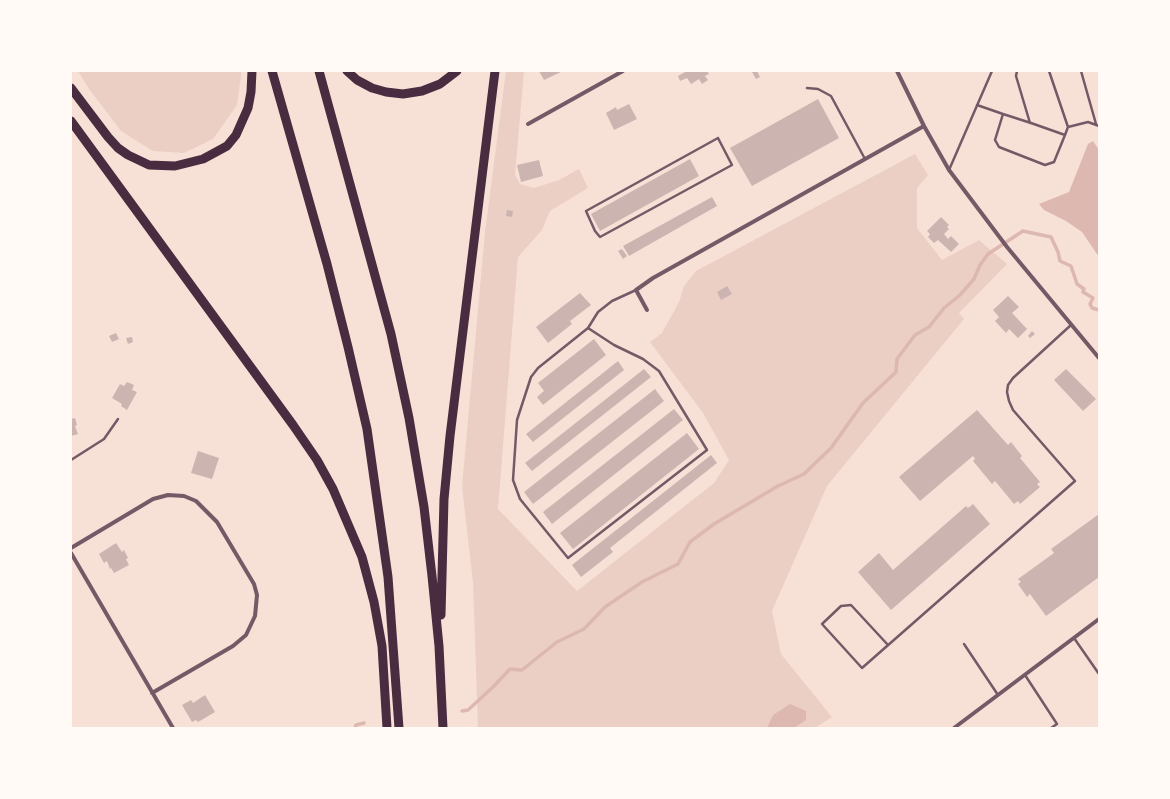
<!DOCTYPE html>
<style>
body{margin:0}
#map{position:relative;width:1170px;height:799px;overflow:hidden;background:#f7e1d7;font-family:"IBM Plex Sans",sans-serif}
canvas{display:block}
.frame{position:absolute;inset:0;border:72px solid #fffaf5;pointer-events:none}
</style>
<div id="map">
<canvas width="1170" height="799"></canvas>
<div class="frame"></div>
</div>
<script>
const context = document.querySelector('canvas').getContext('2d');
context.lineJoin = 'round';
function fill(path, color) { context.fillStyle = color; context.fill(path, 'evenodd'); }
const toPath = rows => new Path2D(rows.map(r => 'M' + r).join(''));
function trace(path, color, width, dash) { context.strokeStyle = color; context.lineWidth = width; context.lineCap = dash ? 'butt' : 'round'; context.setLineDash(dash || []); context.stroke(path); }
const green = toPath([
 [78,71,241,71,241,76,237,105,213,139,184,153,153,151,121,131,89,89],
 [506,71,524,71,515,175,520,184,534,188,559,180,579,169,588,188,550,211,542,230,518,257,498,509,577,591,714,483,729,460,703,413,650,342,662,333,679,302,684,286,696,271,915,154,928,175,917,188,917,228,942,260,979,240,1007,264,959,313,964,319,827,486,772,611,781,654,832,717,815,728,478,728,473,583,462,486,485,232]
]);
const water = toPath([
 [1093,141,1099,150,1099,257,1082,232,1066,221,1044,210,1039,204,1069,192,1088,144],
 [790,704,806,711,806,720,794,728,767,728,773,715]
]);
const stream = toPath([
 [462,711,468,710,493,687,510,669,522,670,557,642,584,629,605,607,642,582,678,564,690,542,714,524,778,486,804,474,831,448,863,403,896,372,897,359,915,335,929,327,944,308,960,295,974,279,980,265,988,254,1023,231,1051,237,1058,252,1060,261,1071,266,1077,284,1084,289,1083,292,1093,298,1090,304,1092,308,1099,310],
 [355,728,356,725,364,723]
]);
const building = toPath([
 [539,71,563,71,544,80],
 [687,71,707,71,709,74,705,76,708,80,702,84,699,79,691,84,687,78,680,81,678,76],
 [754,71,757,71,760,77,756,79,752,72],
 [818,99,839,138,752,186,730,148],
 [629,104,637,119,614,130,606,113,616,107,617,110],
 [690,159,699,176,600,231,591,214],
 [539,160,543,176,521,182,517,165],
 [712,197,717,206,629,256,623,246],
 [507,210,513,211,512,217,506,216],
 [941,217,949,225,947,227,949,229,944,234,948,239,951,236,959,244,951,252,938,240,934,243,928,237,930,234,927,231],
 [622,249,627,256,623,259,618,251],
 [727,286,732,294,721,300,717,292],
 [580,293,591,305,570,321,572,324,548,343,536,327],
 [1008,296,1019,307,1012,313,1027,329,1018,338,1009,329,1006,333,995,321,999,317,993,310],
 [1032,331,1035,334,1030,338,1028,336],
 [116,333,119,339,112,342,109,336],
 [132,337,133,342,128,344,126,338],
 [594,339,606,355,543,405,537,397,544,391,538,383],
 [618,361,624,370,533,442,526,434],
 [644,369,651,377,532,471,525,463],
 [1066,369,1096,399,1083,411,1054,380],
 [127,382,134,385,132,390,137,392,127,410,121,406,122,404,112,398,120,384,124,386],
 [655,389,664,401,533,504,524,492],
 [674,409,683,420,552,524,543,512],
 [977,410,1008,445,1011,442,1022,456,1020,458,1040,482,1037,484,1040,487,1020,504,1018,501,1014,504,995,481,992,484,973,461,975,459,973,456,920,501,899,477],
 [75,418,77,425,75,426,78,434,71,436,71,419],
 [687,433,699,449,573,549,560,533],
 [198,451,219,458,212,479,191,473],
 [711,455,717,463,610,548,613,552,581,577,572,565],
 [973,504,990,524,891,610,858,572,879,553,893,570,966,506,968,508],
 [1099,514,1099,577,1046,616,1030,594,1027,597,1018,584,1021,582,1018,579,1054,553,1051,549],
 [116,543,122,552,124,550,128,558,126,559,129,565,114,573,111,568,110,569,107,561,104,563,99,554],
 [205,695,215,712,198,722,196,720,192,722,182,705,191,700,193,703]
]);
const service = toPath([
 [1017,71,1016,76,1030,123],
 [1049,71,1068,127,1065,135],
 [1081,71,1096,124],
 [807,88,818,89,831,96,865,159],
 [977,105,1003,114,1031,123,1065,135,1054,162,1045,165,999,147,995,140,1003,114],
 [1068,127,1088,122,1099,126],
 [718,138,732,165,600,237,595,231,586,211,718,138],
 [949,170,992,71],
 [588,328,614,345,643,359,659,371,707,450,568,558,520,499,513,480,517,420,531,377,538,368,588,328,598,312,612,301,636,290],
 [71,460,104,439,118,419],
 [1074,638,1099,674],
 [964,644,998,695],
 [888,645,851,605,841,606,822,624,862,668,1075,481,1013,410,1009,401,1007,392,1008,385,1013,378,1071,325],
 [1025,675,1057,724,1051,728]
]);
const minor = toPath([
 [897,71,924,126,949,170,1007,247,1099,358],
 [528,124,623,71],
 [647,310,636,290,653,278,924,126],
 [71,548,153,499,168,495,184,496,196,501,217,522,254,584,257,595,255,616,246,635,233,646,152,693],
 [71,553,173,728],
 [954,728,1099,619]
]);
const motorway = toPath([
 [272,71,327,264,348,347,367,429,388,577,399,728],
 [319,71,391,334,409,418,424,507,432,576,439,646,443,728],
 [347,71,357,80,372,88,386,92,403,94,422,91,440,84,457,71],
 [71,88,108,137,118,148,128,155,149,165,175,166,203,159,216,152,227,146,236,135,248,108,251,92,252,71],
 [71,121,293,425,317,460,333,489,362,557,374,602,382,646,387,728],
 [441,615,444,499,450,436,495,71]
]);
fill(green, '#ebcfc5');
fill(water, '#dcb8b0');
trace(stream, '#dcb8b0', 3.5);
fill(building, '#ccb4b1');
trace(service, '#755966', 2.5);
trace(minor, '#755966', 4);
trace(motorway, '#4a2c40', 9);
</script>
